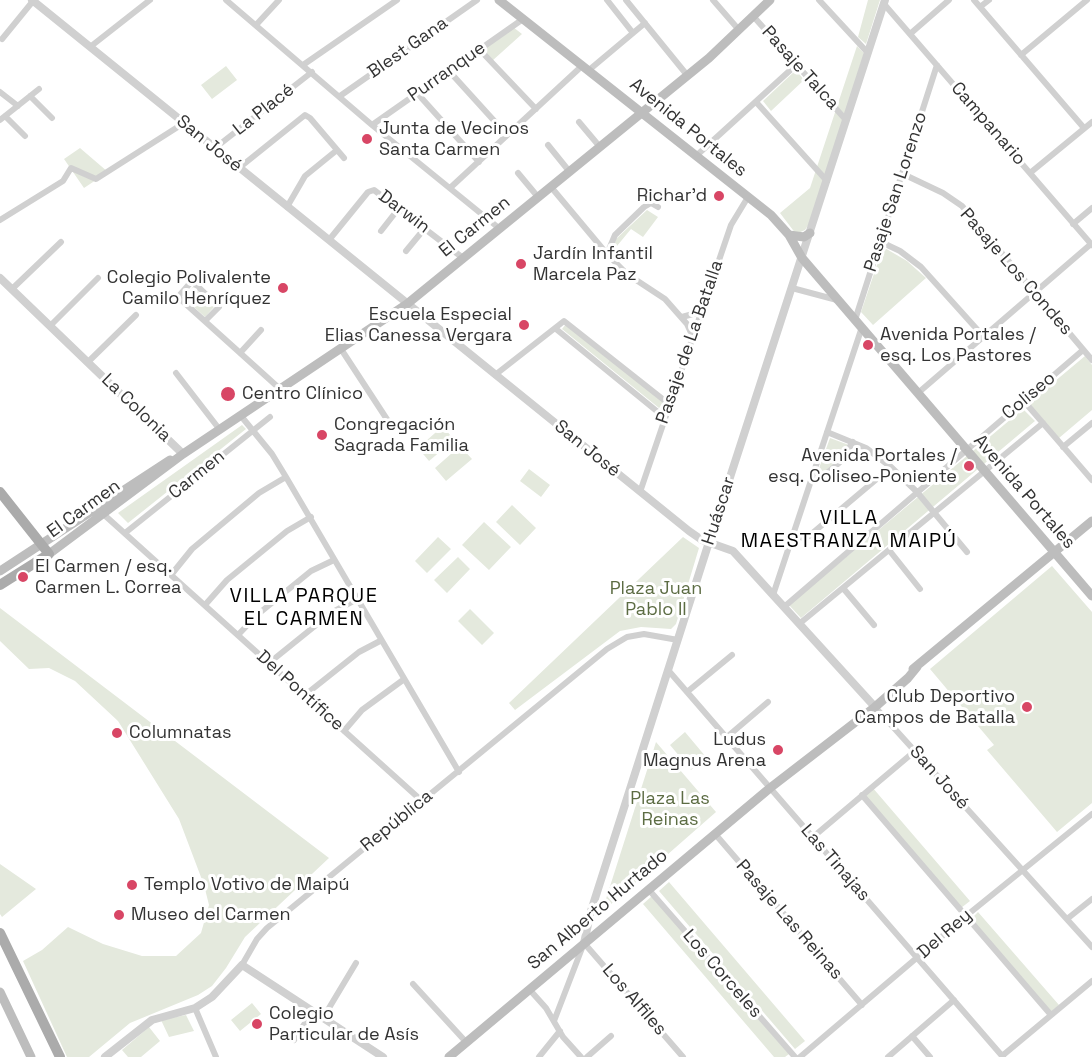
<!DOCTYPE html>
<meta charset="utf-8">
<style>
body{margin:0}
canvas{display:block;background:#fff}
</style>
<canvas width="1092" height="1057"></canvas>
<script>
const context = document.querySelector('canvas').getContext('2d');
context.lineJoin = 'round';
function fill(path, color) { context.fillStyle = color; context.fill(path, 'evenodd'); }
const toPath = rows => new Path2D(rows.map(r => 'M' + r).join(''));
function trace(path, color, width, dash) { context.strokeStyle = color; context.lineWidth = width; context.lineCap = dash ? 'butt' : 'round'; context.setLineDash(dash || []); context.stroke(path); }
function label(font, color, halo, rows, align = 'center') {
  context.font = font + ' "Space Grotesk",sans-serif'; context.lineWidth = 6; context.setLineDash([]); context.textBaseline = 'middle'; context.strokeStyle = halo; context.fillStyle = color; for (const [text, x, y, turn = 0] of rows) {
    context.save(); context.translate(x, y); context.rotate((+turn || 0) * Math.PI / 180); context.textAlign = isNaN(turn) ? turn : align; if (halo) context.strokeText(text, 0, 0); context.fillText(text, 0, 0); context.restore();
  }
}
const green = toPath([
 [868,0,880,0,866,44,858,37],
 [513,27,522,34,492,61,482,51],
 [857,46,864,53,811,221,805,230,796,234,780,213,810,188],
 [226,66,237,80,212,99,201,85],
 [796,70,804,80,771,111,763,101],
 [80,148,108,172,84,188,64,159],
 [647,210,658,217,643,237,631,229,612,252,616,239],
 [883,247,907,261,926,278,873,325,861,312],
 [193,287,214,307,205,317,183,297],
 [566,324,664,403,659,408,562,329],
 [1085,356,1092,365,1092,410,1059,438,1029,403],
 [1023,409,1035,421,801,618,789,605],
 [242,425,246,429,128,523,118,513],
 [443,426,454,440,429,461,418,448],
 [830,438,849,445,827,474,818,471],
 [460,446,472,459,446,481,435,468],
 [529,469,550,485,541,497,520,481],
 [512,505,536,528,520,545,496,522],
 [484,522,511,547,489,570,462,545],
 [438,537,451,549,427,573,415,561],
 [683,537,699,548,676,624,671,629,641,627,620,631,515,710,509,703],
 [458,557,470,569,447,593,434,580],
 [1052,566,1092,612,1092,803,1057,832,987,750,994,745,930,669],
 [0,608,329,858,245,937,226,968,212,986,198,995,130,1023,89,1057,67,1057,23,961,42,950,68,927,103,944,142,956,176,956,201,933,209,905,204,885,179,819,118,721,75,681,49,668,29,669,0,641],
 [470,609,494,633,482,645,458,621],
 [685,732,706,757,691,770,670,745],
 [656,742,716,812,610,905,605,902],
 [872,787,970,901,961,908,864,794],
 [0,864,36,889,2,917,0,914],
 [669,882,805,1041,795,1049,659,891],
 [652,896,789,1054,785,1057,774,1057,643,904],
 [978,912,1059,1005,1051,1012,971,919],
 [252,1003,261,1014,240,1031,231,1020],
 [186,1015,194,1031,169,1037,161,1020],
 [149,1027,160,1041,141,1057,128,1057,122,1050]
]);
const minor = toPath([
 [226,0,372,125,500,229],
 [607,0,633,33],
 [626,0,687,75],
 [713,0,739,30],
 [819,0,868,53],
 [974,0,1084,128],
 [884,4,1092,245],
 [980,7,989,0],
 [753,16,846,120],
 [256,25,279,0],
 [910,34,949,0],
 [2,39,33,1],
 [90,47,150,0],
 [479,49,536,109],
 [1021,55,1087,0],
 [303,65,397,0],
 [589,70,645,23],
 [449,71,507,135],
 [0,92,18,106],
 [417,93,479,162],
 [30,96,52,118],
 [340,96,477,0],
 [756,102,827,181],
 [5,116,25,136],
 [0,120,39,89],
 [579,122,600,147],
 [372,125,523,19],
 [548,145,569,171],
 [215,148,312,72],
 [696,156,797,64],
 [239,168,305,115,310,118,344,158],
 [518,173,538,197],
 [1030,173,1092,122],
 [903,174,943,193,962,206,1092,360],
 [551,187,607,254,627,274,665,299,687,324,692,335],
 [450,188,583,65],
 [287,207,305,176,337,150],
 [0,220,63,181,71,168,96,179,184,123],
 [1073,224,1092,208],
 [381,231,399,208],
 [329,240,368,192,374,190,463,258],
 [881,242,900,251,921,267,983,336],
 [406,251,425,228],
 [607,254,615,235,644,207,651,203,658,207],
 [792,288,837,300],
 [12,289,61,242],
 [682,317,700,312],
 [855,320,937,65],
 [205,321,219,307,192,281,178,297,269,379,280,389],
 [50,326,98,278],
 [556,329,664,417],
 [341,349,392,427],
 [240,353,261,330],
 [88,362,136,315],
 [176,373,220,430],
 [495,375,564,321,669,404],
 [918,393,1091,244],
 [1023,400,1092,480],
 [241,416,272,454,286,477,459,772],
 [827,432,866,448,891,467,917,492,967,552],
 [1063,447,1092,423],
 [812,478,821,478,839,463,853,442],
 [640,492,731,225,748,197],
 [101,512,422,801],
 [125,533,270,417],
 [793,535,804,538,809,536,891,467],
 [889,550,920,589],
 [171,575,192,549,259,493,286,477],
 [843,588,874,625],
 [773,595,862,327],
 [205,605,227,580,287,531,311,517],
 [784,607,1083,350],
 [799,624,1043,423],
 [238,635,257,615,311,571,334,560],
 [269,663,331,613,357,599],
 [668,670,1003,1057],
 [687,692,732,655],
 [305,695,359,652,380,641],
 [875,707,1092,947],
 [344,731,362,710,403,680],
 [727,737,768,702],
 [862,795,1051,1015],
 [716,835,862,1005],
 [813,837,915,751],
 [649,890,795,1057],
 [1067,919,1092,899],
 [242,965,257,939,267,928,607,649,627,637,644,634,678,640],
 [413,984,466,1042],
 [529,989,546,1008,563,1037,581,1057],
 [195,1008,216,1057],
 [323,1018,356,963],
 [554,1021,584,943,683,1057],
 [912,1036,930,1057],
 [294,1040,313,1011],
 [1002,1056,1092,981],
 [539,1057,560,1031],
 [587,1057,611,1036],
 [800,1057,966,916,1092,814],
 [888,1057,954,1000]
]);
const tertiary = toPath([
 [32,0,689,531,702,540,733,551,875,707],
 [0,278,183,454],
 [584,943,591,911,709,542,885,0],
 [105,1057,152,1020,195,1008,212,997,242,965,383,1057]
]);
const secondary = toPath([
 [499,0,771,215,789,235,802,258,1092,596],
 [789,235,804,237,810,233],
 [49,554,183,454,407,304,709,58,770,0],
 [0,571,170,460],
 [913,669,1092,521],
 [0,992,31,1057],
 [449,1057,770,788,875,707,908,678,917,667]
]);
const primary = toPath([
 [0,492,49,554,0,585],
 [0,933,60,1057]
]);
const markers = [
 [367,139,6,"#d84665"],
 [719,196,6,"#d84665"],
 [521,264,6,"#d84665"],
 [283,288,6,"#d84665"],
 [524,325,6,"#d84665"],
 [868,345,6,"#d84665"],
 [228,394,8,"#d84665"],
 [322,435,6,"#d84665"],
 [969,466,6,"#d84665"],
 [23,577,6,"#d84665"],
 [1027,707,6,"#d84665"],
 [117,733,6,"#d84665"],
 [778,750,6,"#d84665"],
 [132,885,6,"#d84665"],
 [119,915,6,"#d84665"],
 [257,1024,6,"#d84665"]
];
const streetNames = [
 ["Blest Gana",408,48,-35],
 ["Pasaje Talca",800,68,48],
 ["Purranque",447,72,-35],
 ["La Placé",264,110,-38],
 ["Campanario",988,124,49],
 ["Avenida Portales",688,128,39],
 ["San José",209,144,39],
 ["Pasaje San Lorenzo",896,192,-72],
 ["Darwin",404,212,37],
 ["El Carmen",475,227,-39],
 ["Pasaje Los Condes",1016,272,49],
 ["Pasaje de La Batalla",690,342,-71],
 ["Coliseo",1029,396,-40],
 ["La Colonia",136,408,44],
 ["San José",587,449,39],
 ["Carmen",197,475,-39],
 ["Avenida Portales",1024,492,49],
 ["El Carmen",84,509,-36],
 ["Huáscar",719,511,-72],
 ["Del Pontífice",300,691,42],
 ["San José",939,778,48],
 ["República",397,821,-39],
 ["Las Tinajas",835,863,49],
 ["San Alberto Hurtado",598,910,-40],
 ["Pasaje Las Reinas",789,920,49],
 ["Del Rey",945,934,-41],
 ["Los Corceles",722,974,49],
 ["Los Alfiles",634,1000,49]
];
const poiNames = [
 ["Junta de Vecinos",379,129],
 ["Santa Carmen",379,150],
 ["Richar'd",707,196,"right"],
 ["Jardín Infantil",533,254],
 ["Marcela Paz",533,275],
 ["Colegio Polivalente",271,278,"right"],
 ["Camilo Henríquez",271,299,"right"],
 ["Escuela Especial",512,315,"right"],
 ["Elias Canessa Vergara",512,336,"right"],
 ["Avenida Portales /",880,335],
 ["esq. Los Pastores",880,356],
 ["Centro Clínico",242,394],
 ["Congregación",334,425],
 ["Sagrada Familia",334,446],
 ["Avenida Portales /",957,456,"right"],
 ["esq. Coliseo-Poniente",957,477,"right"],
 ["El Carmen / esq.",35,567],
 ["Carmen L. Correa",35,588],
 ["Club Deportivo",1015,697,"right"],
 ["Campos de Batalla",1015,718,"right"],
 ["Columnatas",129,733],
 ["Ludus",766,740,"right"],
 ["Magnus Arena",766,761,"right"],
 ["Templo Votivo de Maipú",144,885],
 ["Museo del Carmen",131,915],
 ["Colegio",269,1014],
 ["Particular de Asís",269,1035]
];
const parkNames = [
 ["Plaza Juan",656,589],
 ["Pablo II",656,610],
 ["Plaza Las",670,799],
 ["Reinas",670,820]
];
const neighbourhoodNames = [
 ["VILLA",849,519],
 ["MAESTRANZA MAIPÚ",849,542],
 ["VILLA PARQUE",304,597],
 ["EL CARMEN",304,620]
];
fill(green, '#e4e9dd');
trace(minor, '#d0d0d0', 6);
trace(tertiary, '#d0d0d0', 8);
trace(secondary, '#bdbdbd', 9);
trace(primary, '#ababab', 10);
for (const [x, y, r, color] of markers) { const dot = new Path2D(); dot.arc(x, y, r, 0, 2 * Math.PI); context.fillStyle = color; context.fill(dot); trace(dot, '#fff', 2); }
label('18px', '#333', '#fff', streetNames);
label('18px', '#333', '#fff', poiNames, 'left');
label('18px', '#5c6c43', '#fff', parkNames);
context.letterSpacing = '1.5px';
label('20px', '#000', '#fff', neighbourhoodNames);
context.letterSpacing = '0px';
</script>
